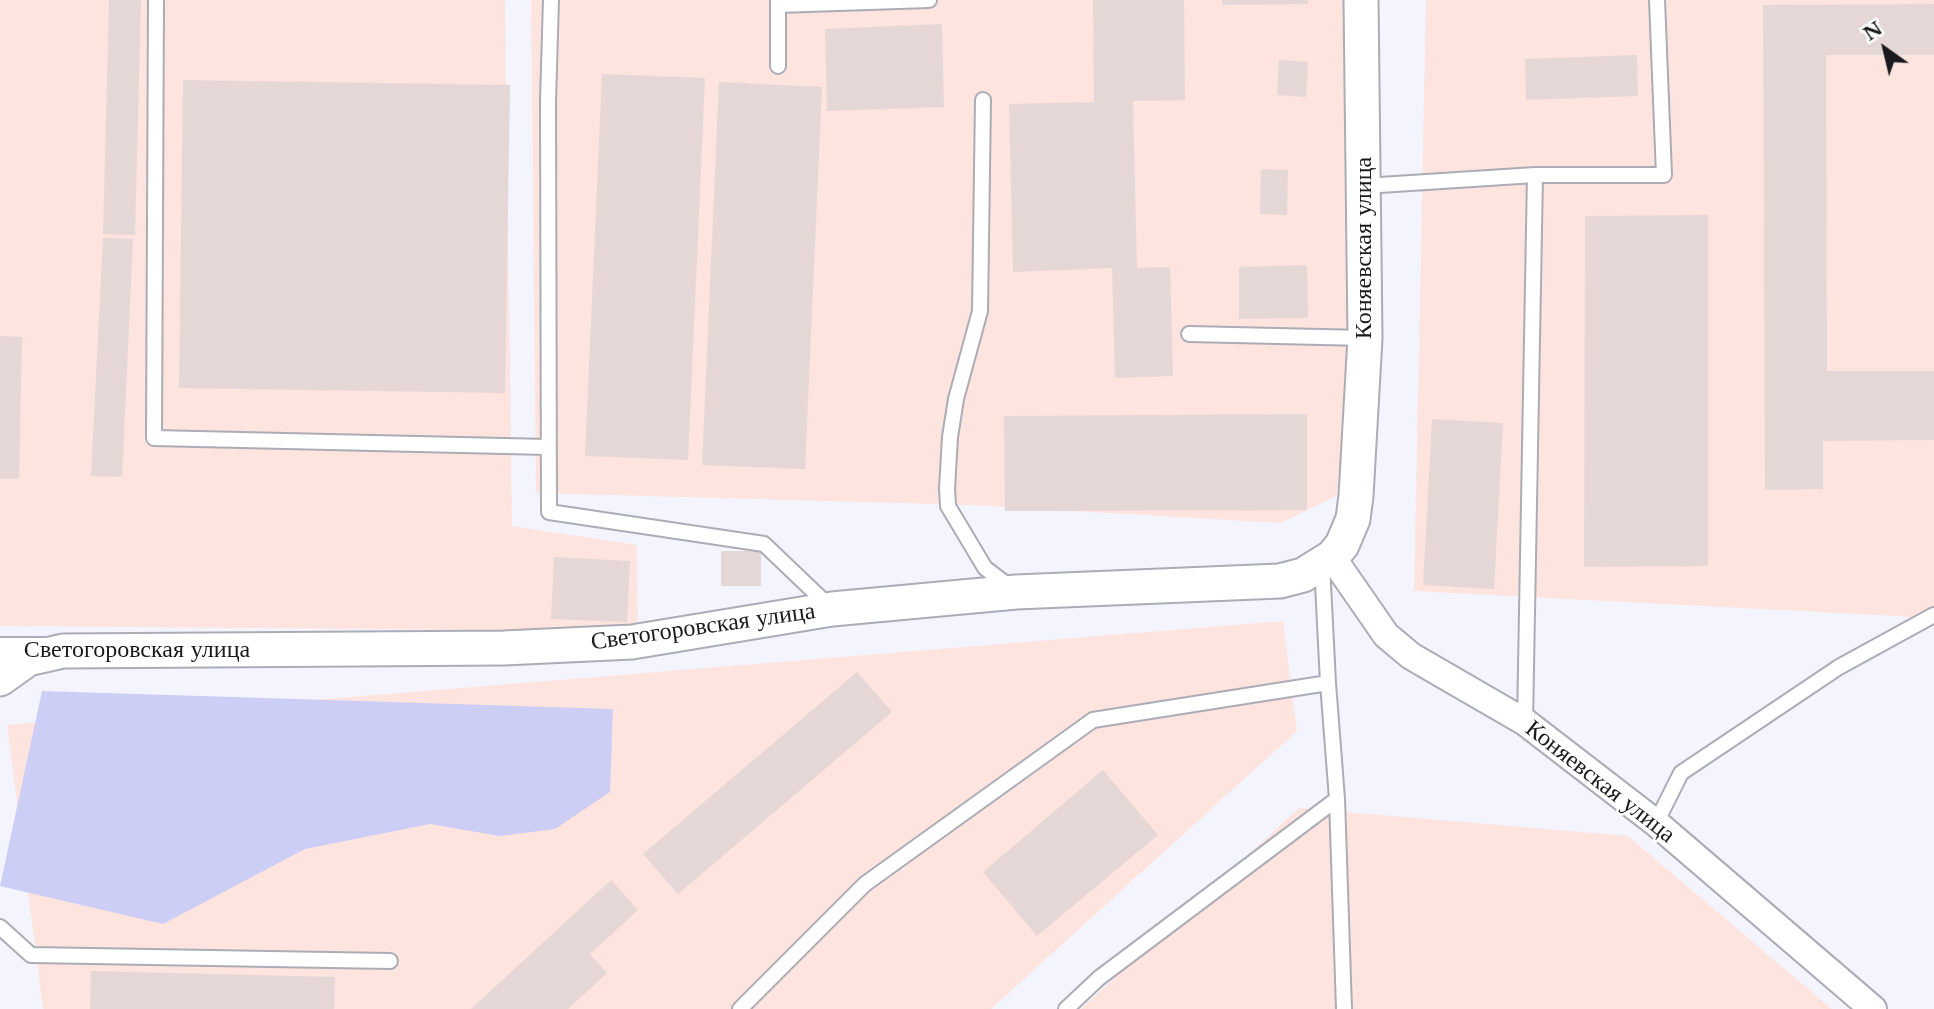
<!DOCTYPE html>
<meta charset="utf-8">
<style>
body{margin:0}
#map{position:relative;width:1934px;height:1009px;overflow:hidden;background:#f3f4fe;font-family:"Libre Baskerville",serif}
canvas{display:block}
.north{position:absolute;left:1850px;top:14px;width:70px;height:70px;-webkit-text-stroke:5px #fff;paint-order:stroke;rotate:326deg;font-size:19px;font-weight:700;line-height:28px;text-align:center;color:#1a1a1e}
.north::after{content:'';display:block;margin:auto;width:24px;height:32px;background:#1a1a1e;clip-path:polygon(50% 0,100% 100%,50% 72%,0 100%)}
</style>
<div id="map">
<canvas width="1934" height="1009"></canvas>
<div class="north">N</div>
</div>
<script>
const context = document.querySelector('canvas').getContext('2d');
context.lineJoin = 'round';
function fill(path, color) { context.fillStyle = color; context.fill(path, 'evenodd'); }
const toPath = rows => new Path2D(rows.map(r => 'M' + r).join(''));
function trace(path, color, width, dash) { context.strokeStyle = color; context.lineWidth = width; context.lineCap = dash ? 'butt' : 'round'; context.setLineDash(dash || []); context.stroke(path); }
function label(font, color, halo, rows, align = 'center') {
  context.font = font + ' "Libre Baskerville",serif'; context.lineWidth = 5; context.setLineDash([]); context.textBaseline = 'middle'; context.strokeStyle = halo; context.fillStyle = color; for (const [text, x, y, turn = 0] of rows) {
    context.save(); context.translate(x, y); context.rotate((+turn || 0) * Math.PI / 180); context.textAlign = isNaN(turn) ? turn : align; if (halo) context.strokeText(text, 0, 0); context.fillText(text, 0, 0); context.restore();
  }
}
const industrial = toPath([
 [0,0,505,0,512,526,637,545,638,631,0,626],
 [531,0,1343,0,1351,489,1280,523,971,505,536,493],
 [1426,0,1934,0,1934,618,1414,591],
 [1283,621,1297,731,991,1009,43,1009,7,725],
 [1299,808,1628,836,1832,1009,1081,1009]
]);
const green = toPath([
 [42,691,613,709,610,792,555,829,500,836,430,824,305,849,163,924,0,886]
]);
const building = toPath([
 [109,0,141,0,135,235,103,234],
 [1093,0,1184,0,1185,100,1133,101,1137,268,1170,267,1173,376,1115,378,1112,268,1013,272,1009,104,1094,102],
 [1222,0,1308,0,1308,4,1222,5],
 [1934,4,1934,55,1826,55,1827,371,1934,371,1934,440,1823,441,1823,489,1765,490,1763,5],
 [942,24,944,107,827,111,825,29],
 [1637,55,1638,96,1526,100,1525,59],
 [1279,60,1308,62,1306,97,1277,95],
 [602,74,705,78,688,460,585,456],
 [183,80,510,85,505,393,179,388],
 [719,82,822,87,805,469,702,465],
 [1261,169,1288,170,1287,215,1260,214],
 [1708,215,1708,566,1584,567,1585,216],
 [103,238,133,239,122,477,91,476],
 [1307,265,1308,318,1239,319,1239,267],
 [0,336,22,337,19,479,0,479],
 [1298,414,1307,414,1307,510,1005,511,1004,416],
 [1432,419,1503,423,1494,589,1423,585],
 [721,551,761,551,761,586,721,586],
 [554,557,630,561,627,622,551,619],
 [857,672,892,712,678,894,643,854],
 [1103,770,1158,835,1037,936,983,872],
 [611,880,638,910,590,954,607,973,568,1009,471,1009],
 [91,971,335,977,334,1009,90,1009]
]);
const service = toPath([
 [156,0,154,438,548,447],
 [551,0,548,101,549,512,764,544,831,608],
 [778,0,778,5,929,0],
 [778,66,778,5],
 [983,100,980,311,956,399,950,437,947,489,948,506,985,568,1010,587],
 [1364,186,1535,175,1664,175,1657,0],
 [1189,334,1365,338],
 [1525,722,1535,175],
 [1337,799,1344,1009],
 [1656,823,1681,773,1839,667,1934,615],
 [0,927,31,955,390,961],
 [740,1009,865,884,1093,720,1328,683],
 [1066,1009,1099,978,1337,799,1328,683,1322,564]
]);
const minor = toPath([
 [1332,557,1386,635,1411,656,1525,722,1656,823,1873,1009],
 [0,651,47,651]
]);
const tertiary = toPath([
 [0,679,28,659,63,651,504,648,632,642,832,609,1016,592,1280,581,1303,575,1332,557,1342,545,1353,519,1356,496,1365,338,1361,0]
]);
const streetNames = [
 ["Коняевская улица",1364,248,-90],
 ["Светогоровская улица",703,627,-8],
 ["Светогоровская улица",137,650],
 ["Коняевская улица",1600,782,38]
];
fill(industrial, '#fee4de');
fill(green, '#cccef6');
fill(building, '#e4d7d6');
trace(service, '#abacb5', 18);
trace(minor, '#abacb5', 30);
trace(tertiary, '#abacb5', 37);
trace(service, '#fff', 14);
trace(minor, '#fff', 26);
trace(tertiary, '#fff', 33);
label('24px', '#1a1a1e', '#fff', streetNames);
</script>
